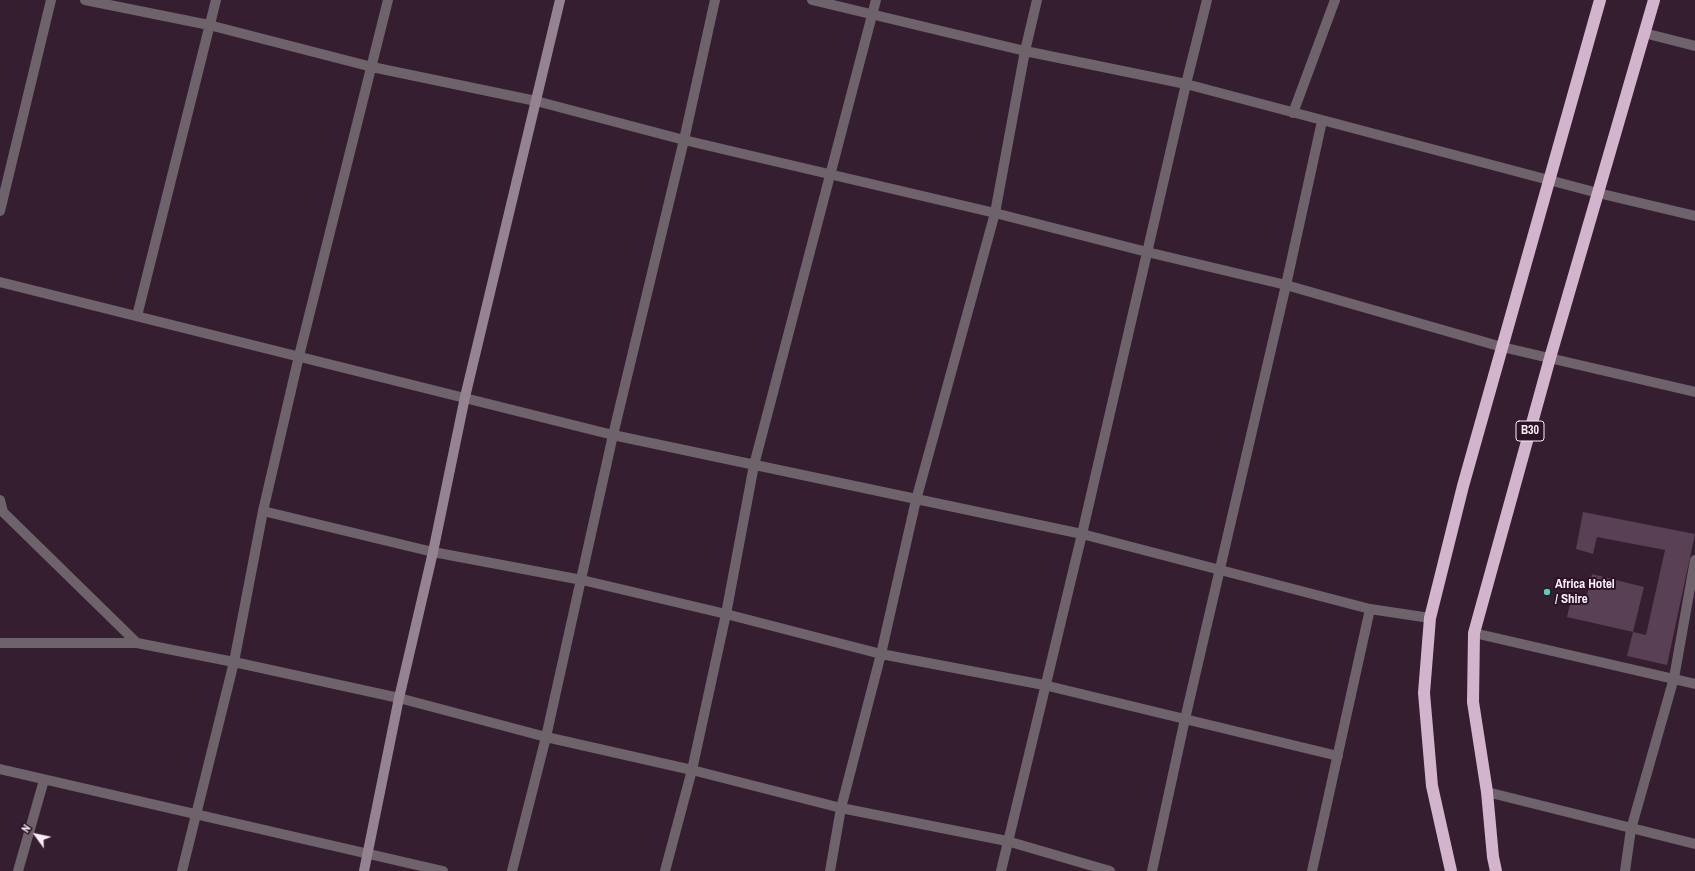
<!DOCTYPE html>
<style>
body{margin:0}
#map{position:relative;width:1695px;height:871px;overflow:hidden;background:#341e30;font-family:"Archivo Narrow",sans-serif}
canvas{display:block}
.north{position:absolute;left:16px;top:815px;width:40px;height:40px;-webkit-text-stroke:3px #2a1426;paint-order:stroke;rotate:303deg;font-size:11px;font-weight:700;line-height:16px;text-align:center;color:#fcedf9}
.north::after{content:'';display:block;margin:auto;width:14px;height:18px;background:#fcedf9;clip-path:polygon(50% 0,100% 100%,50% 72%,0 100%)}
</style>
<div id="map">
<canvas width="1695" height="871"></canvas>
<div class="north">N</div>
</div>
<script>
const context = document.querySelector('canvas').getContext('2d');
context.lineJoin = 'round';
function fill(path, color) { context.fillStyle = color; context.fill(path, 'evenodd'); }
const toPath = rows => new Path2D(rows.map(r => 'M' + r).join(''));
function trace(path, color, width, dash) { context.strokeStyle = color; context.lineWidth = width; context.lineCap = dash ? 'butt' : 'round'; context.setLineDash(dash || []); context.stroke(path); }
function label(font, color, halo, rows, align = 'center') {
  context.font = font + ' "Archivo Narrow",sans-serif'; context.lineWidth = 4; context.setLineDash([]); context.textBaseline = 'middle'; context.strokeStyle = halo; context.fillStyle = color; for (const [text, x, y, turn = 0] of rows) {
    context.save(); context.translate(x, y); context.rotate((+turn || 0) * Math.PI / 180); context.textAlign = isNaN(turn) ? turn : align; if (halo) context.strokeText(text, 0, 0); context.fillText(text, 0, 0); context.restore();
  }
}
const building = toPath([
 [1583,512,1695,534,1667,665,1627,656,1633,632,1646,635,1665,550,1597,537,1593,554,1576,549],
 [1592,574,1644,587,1633,632,1567,617,1572,595,1586,599]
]);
const lane = toPath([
 [0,500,3,512,137,643],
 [0,643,137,643,234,662]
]);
const street = toPath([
 [85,0,209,25,372,67,536,101,684,140,995,213,1147,252,1286,285,1502,347,1695,392],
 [812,0,1025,51,1186,84,1598,193,1695,216],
 [1644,33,1695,46],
 [1293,113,1335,0],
 [0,211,51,0],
 [0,282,613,435,1082,534,1370,609,1430,618],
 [137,316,216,0],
 [263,511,433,552,582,580,726,614,881,654,1044,685,1338,756],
 [1474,633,1695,684],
 [234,662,399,698,546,737,692,770,841,808,1007,841,1110,871],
 [0,769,443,871],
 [1487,792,1695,844],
 [18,871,44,780],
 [182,871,234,662,263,511,299,356,388,0],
 [512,871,546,737,613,435,684,140,715,0],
 [665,871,692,770,726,614,754,465,876,0],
 [830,871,841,808,881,654,916,500,995,213,1025,51,1037,0],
 [1001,871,1082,534,1186,84,1207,0],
 [1152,871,1185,719,1286,285,1322,121],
 [1312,871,1370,609],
 [1625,871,1631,829,1674,678,1695,560]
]);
const secondary = toPath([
 [364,871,399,698,433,552,465,397,560,0]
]);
const highway = toPath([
 [1451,871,1432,786,1424,693,1430,618,1463,486,1600,0],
 [1496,871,1493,857,1487,792,1473,702,1474,633,1550,358,1654,0]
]);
const markers = [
 [1547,592,4,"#59cebe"]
];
const shields = [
 [1530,431,28]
];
const shieldNames = [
 ["B30",1530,431]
];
const poiNames = [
 ["Africa Hotel",1555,585],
 ["/ Shire",1555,600]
];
fill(building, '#594054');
trace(lane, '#6e626b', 10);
trace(street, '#6e626b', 10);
trace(secondary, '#968392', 10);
trace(highway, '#d2b4cc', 12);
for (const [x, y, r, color] of markers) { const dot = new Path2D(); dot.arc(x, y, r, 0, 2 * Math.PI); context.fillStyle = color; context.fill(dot); trace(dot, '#2a1426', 1.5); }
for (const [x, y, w] of shields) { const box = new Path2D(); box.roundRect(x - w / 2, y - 10, w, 20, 3); context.fillStyle = '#2a1426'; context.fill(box); trace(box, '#fcedf9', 1); }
label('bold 12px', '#fcedf9', null, shieldNames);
label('bold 13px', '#fcedf9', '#2a1426', poiNames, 'left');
</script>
